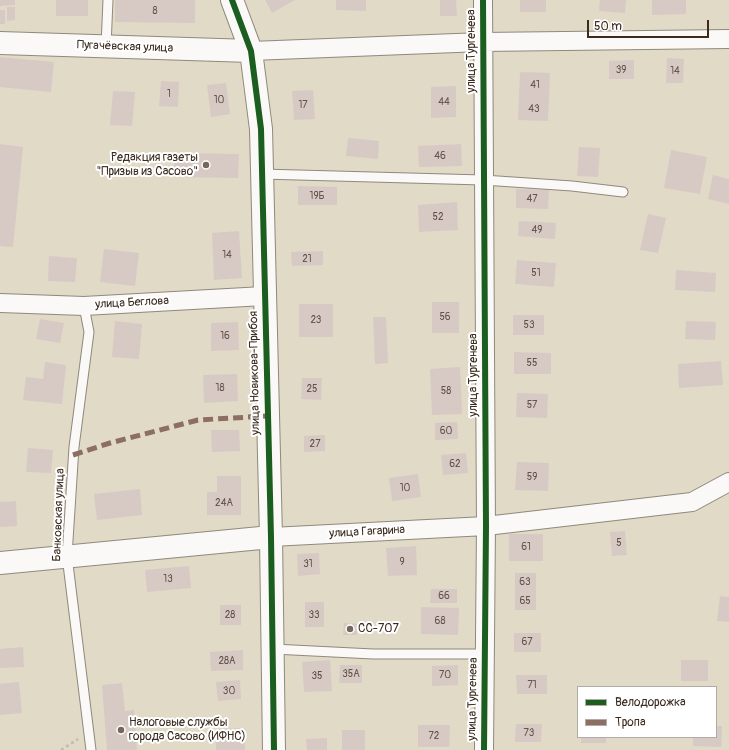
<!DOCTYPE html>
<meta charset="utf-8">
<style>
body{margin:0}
#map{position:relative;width:729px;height:750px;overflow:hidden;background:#e1dac7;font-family:Pangolin,sans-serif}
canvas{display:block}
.legend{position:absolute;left:577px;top:686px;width:140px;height:52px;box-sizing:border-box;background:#fff;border:1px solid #b1aaa5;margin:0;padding:5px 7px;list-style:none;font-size:12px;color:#3b2a1e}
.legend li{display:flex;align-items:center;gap:8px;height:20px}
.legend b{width:20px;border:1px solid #b1aaa5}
.scale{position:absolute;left:587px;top:20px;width:122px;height:18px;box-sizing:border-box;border:2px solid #3b2a1e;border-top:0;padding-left:5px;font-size:12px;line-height:14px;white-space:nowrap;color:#3b2a1e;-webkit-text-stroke:3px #fff;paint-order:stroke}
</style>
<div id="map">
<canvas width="729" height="750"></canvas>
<ul class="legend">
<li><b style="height:5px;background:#1b5e20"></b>Велодорожка</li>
<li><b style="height:5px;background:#8d6e63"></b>Тропа</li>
</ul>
<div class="scale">50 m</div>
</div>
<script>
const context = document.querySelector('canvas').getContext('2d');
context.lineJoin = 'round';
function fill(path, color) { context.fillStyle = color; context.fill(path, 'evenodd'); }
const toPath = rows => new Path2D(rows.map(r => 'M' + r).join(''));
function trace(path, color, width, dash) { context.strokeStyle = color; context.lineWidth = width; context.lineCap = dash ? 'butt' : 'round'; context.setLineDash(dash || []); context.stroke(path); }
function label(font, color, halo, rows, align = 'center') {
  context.font = font + ' Pangolin,sans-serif'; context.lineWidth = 4; context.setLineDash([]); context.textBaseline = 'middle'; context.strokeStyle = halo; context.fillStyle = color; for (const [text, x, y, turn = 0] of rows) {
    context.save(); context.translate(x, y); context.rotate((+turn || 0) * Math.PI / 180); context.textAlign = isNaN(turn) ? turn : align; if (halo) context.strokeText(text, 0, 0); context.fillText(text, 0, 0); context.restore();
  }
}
const building = toPath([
 [0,0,15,0,15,5,0,6],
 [56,0,88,0,88,16,56,16],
 [115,0,195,0,195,23,115,22],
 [265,0,295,0,272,13],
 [336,0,366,0,366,11,336,10],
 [440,0,456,0,457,16,440,16],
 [520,0,546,0,546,12,520,12],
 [600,0,626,0,625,13,599,11],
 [652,0,686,0,686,14,652,15],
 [7,7,15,7,15,20,7,21],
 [0,10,5,10,5,24,0,24],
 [0,57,54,62,51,92,0,87],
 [667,58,684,59,683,83,666,83],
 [634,60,634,79,609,79,609,61],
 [520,72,550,73,548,121,518,120],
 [161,81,179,82,178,107,159,106],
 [226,83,230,114,211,117,207,85],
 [456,86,456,117,431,118,431,87],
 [313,90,315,119,294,120,292,91],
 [113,91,135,92,132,126,110,125],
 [348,138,379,141,378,159,346,156],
 [0,144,23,147,13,247,0,246],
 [461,144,462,166,419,167,418,146],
 [579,147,600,148,598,177,577,176],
 [671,150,707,157,700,194,664,188],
 [174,153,239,154,238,178,174,177],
 [713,175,729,179,729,204,708,199],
 [298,186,337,187,337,205,298,205],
 [516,189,549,190,548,209,516,208],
 [457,202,458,230,419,232,418,205],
 [648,214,666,218,658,253,640,250],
 [519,221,556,223,555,239,518,236],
 [239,231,242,278,214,280,212,233],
 [104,249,139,253,135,286,100,282],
 [323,251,323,265,292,266,291,252],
 [49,256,77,258,75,282,48,281],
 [517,260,556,263,554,287,515,284],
 [676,270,716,273,715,292,675,290],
 [432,302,459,302,459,333,432,333],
 [299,304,333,304,333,337,299,337],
 [513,315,544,315,544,335,513,335],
 [373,317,386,317,388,363,375,364],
 [40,319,64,323,60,343,36,339],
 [115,321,142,324,139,359,112,357],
 [686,321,716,322,715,340,685,339],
 [238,322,239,350,211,351,211,323],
 [514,352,551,353,551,374,514,374],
 [721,361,723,385,679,388,678,364],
 [45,362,66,365,62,404,23,400,26,377,43,379],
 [460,367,462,414,432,415,430,369],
 [237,374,238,401,204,403,203,375],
 [302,378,322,378,321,400,301,399],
 [517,393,548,394,547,418,516,417],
 [457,422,458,439,435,440,435,423],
 [211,430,239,430,240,451,212,452],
 [325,435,325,451,304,452,304,436],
 [28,448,53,450,51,473,26,472],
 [466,453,468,473,443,475,441,455],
 [517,462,549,463,548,491,515,490],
 [418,474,421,497,392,501,389,478],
 [217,476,241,476,241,515,207,515,207,492,217,492],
 [140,489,142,515,97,520,94,494],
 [16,501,17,526,0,527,0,502],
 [625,531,627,555,612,556,610,532],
 [509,534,543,534,543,561,509,561],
 [416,546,417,575,388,576,386,548],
 [319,553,320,574,298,576,297,554],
 [189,566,191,588,147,592,145,570],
 [515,573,536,573,536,610,515,610],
 [431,589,457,589,457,603,430,603],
 [720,596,729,597,729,622,717,621],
 [305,602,324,602,324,627,305,627],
 [220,605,241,605,241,625,220,625],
 [421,607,459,608,458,635,421,634],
 [344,623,357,624,357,635,343,635],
 [514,633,541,633,541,652,514,652],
 [23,647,24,667,0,668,0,649],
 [243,650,243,670,211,671,210,652],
 [330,660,332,691,304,692,302,662],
 [681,660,708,660,708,681,681,681],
 [340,665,362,665,362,683,339,683],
 [458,665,458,685,432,686,432,666],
 [516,675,547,675,547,694,517,694],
 [240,680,241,699,218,701,216,682],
 [19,682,22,713,0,715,0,684],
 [122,683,125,711,134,710,137,750,107,750,102,685],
 [516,724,542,724,541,742,515,742],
 [418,725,450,725,449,747,418,747],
 [716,726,722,726,721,747,693,746,693,737,716,737],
 [245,728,245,750,216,750,216,729],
 [342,730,365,730,365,750,342,750],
 [581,737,606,737,606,743,581,743],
 [327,738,327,750,307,750,306,739]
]);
const path = toPath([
 [61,750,78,739]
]);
const service = toPath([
 [106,46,108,0],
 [261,174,483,180,572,186,623,192],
 [84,306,89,332,74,447,67,556,91,750],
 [273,649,373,654,484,654]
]);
const minor = toPath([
 [483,0,486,526,484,750],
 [251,51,482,42,729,39],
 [0,303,84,306,264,296],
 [271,537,486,526,692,502,729,482]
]);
const tertiary = toPath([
 [232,0,251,51,261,129,271,537,274,750],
 [0,43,251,51],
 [0,563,271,537]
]);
const quiet = toPath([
 [73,455,110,443,198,420,267,416]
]);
const cycleway = toPath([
 [232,0,251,51,261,129,271,537,274,750],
 [483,0,486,526,484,750]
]);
const markers = [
 [206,165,4,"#756859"],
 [350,629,4,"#756859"],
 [121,730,4,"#756859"]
];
const numberNames = [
 ["8",155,11],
 ["39",621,70],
 ["14",675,71],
 ["41",535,85],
 ["1",169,94],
 ["10",219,100],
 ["44",444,102],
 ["17",303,105],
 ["43",534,109],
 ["46",440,156],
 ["19Б",317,196],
 ["47",532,199],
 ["52",438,217],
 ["49",537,230],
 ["14",227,255],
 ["21",307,259],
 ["51",536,273],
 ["56",445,317],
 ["23",316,320],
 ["53",529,325],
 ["16",225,336],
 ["55",532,363],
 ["18",220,388],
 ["25",312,389],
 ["58",446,391],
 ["57",532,405],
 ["60",446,431],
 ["27",315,444],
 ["62",455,464],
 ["59",532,477],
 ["10",405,488],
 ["24А",224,503],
 ["5",619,543],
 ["61",526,547],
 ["9",402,562],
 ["31",308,564],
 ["13",168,579],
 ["63",525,582],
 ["66",444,596],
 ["65",525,601],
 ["28",230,615],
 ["33",314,615],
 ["68",440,621],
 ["67",527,642],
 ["28А",227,661],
 ["35А",351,674],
 ["70",445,675],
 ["35",317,676],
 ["71",532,685],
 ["30",229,691],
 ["73",529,733],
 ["72",434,736]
];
const streetNames = [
 ["Пугачёвская улица",125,47,2],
 ["улица Тургенева",472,51,-90],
 ["улица Беглова",132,303,-3],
 ["улица Новикова-Прибоя",255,373,-91],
 ["улица Тургенева",474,375,-90],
 ["Банковская улица",59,515,-88],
 ["улица Гагарина",367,532,-3],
 ["улица Тургенева",473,699,-89]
];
const poiNames = [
 ["Редакция газеты",198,158,"right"],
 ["\"Призыв из Сасово\"",198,172,"right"],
 ["СС-707",358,629],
 ["Налоговые службы",129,723],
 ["города Сасово (ИФНС)",129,737]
];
fill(building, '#d7cac5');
trace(service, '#8f897d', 11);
trace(minor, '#8f897d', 20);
trace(tertiary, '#8f897d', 24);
trace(path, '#bdbbb6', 2.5, [3, 3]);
trace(service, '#faf9f7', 9);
trace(minor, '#faf9f7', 18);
trace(tertiary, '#faf9f7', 22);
trace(quiet, '#8d6e63', 5, [10, 5]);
trace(cycleway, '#1b5e20', 6);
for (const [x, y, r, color] of markers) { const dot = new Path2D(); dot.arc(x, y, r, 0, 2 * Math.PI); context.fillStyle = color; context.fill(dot); trace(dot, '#fff', 1.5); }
label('10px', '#625248', null, numberNames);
label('12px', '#3b2a1e', '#fff', streetNames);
label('12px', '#3b2a1e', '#fff', poiNames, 'left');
</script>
